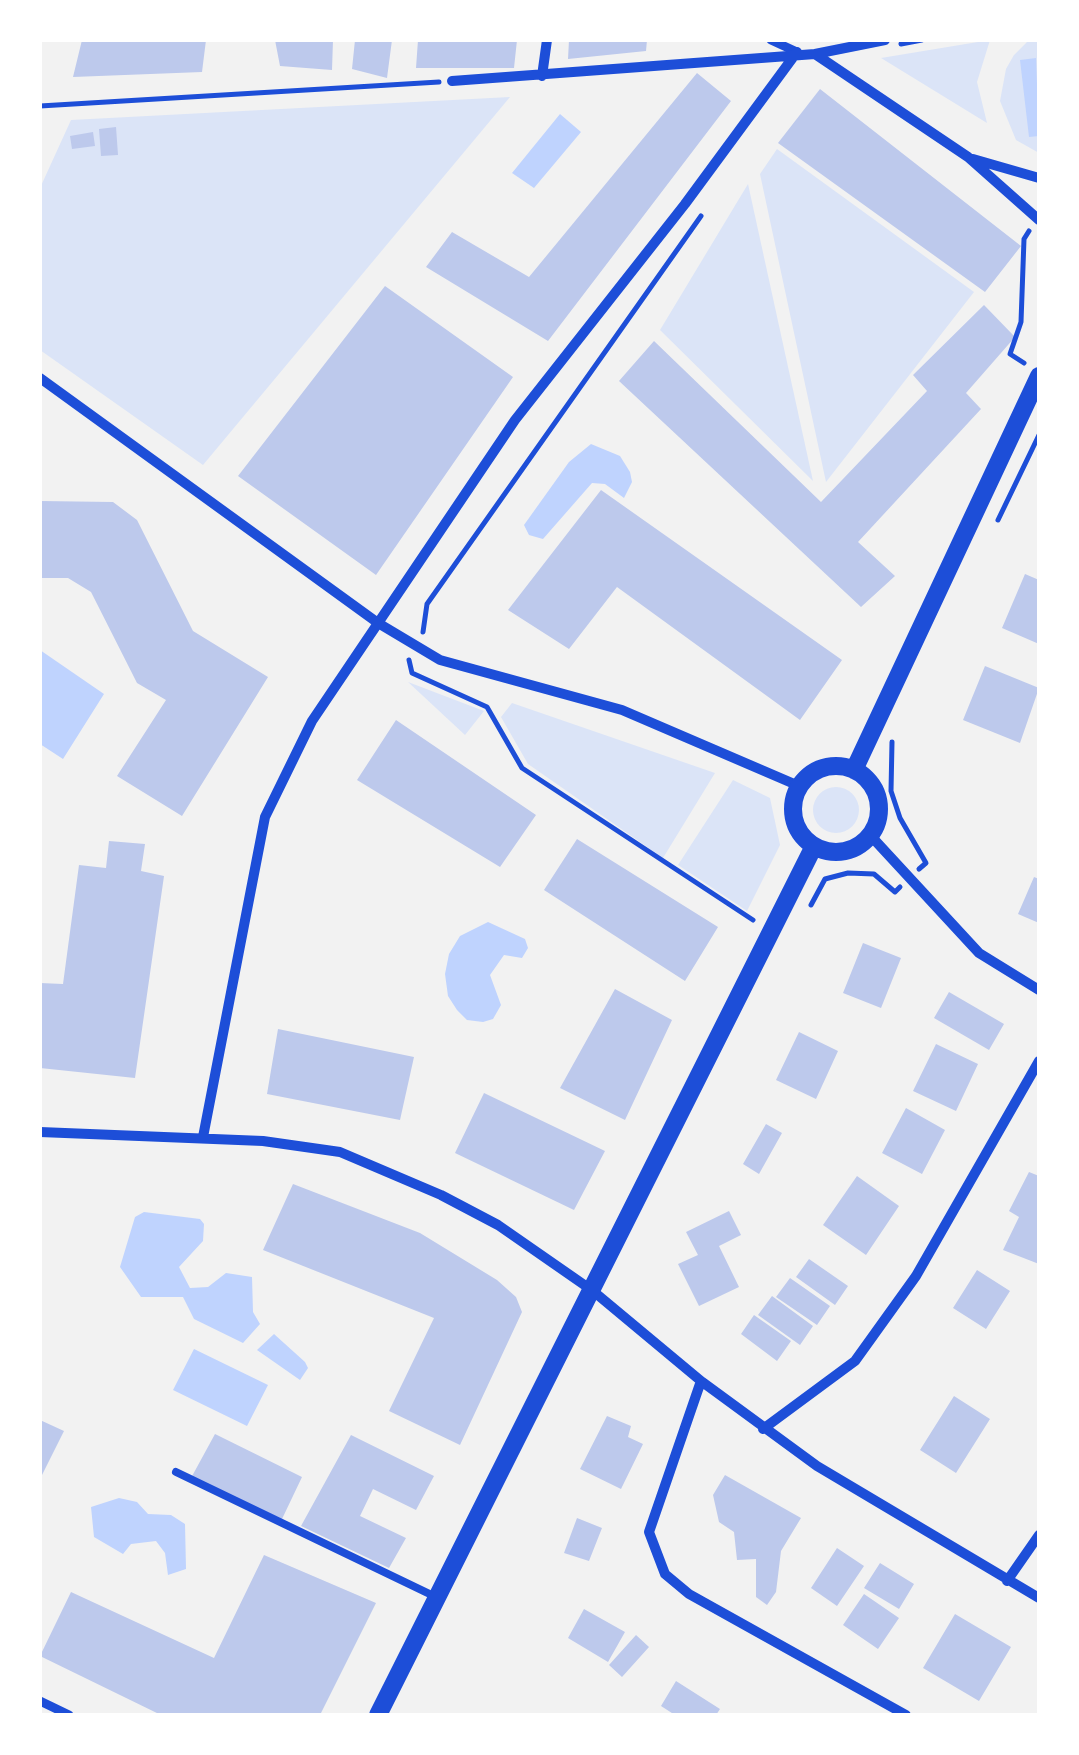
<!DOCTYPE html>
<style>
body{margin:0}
#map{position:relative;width:1079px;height:1755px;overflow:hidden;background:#f2f2f2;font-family:"Space Grotesk",sans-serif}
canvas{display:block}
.frame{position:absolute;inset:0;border:42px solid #fff;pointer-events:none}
</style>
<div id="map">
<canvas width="1079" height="1755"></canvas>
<div class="frame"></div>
</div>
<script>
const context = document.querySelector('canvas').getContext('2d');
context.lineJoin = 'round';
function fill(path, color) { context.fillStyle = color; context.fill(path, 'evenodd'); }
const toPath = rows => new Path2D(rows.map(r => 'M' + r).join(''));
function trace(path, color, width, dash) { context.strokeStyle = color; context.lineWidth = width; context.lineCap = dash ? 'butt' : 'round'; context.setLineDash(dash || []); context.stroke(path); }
const green = toPath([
 [990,40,977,82,987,123,881,58],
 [1039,40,1039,153,1016,140,1000,101,1006,69,1014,55,1027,42],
 [510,97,203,465,40,350,40,188,71,120],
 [777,149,974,292,826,482,760,174],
 [748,184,813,481,660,330],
 [408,682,484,711,465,735],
 [512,703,715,773,663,858,528,764,501,717],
 [733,780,770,798,780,845,747,911,678,865],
 '813 810a23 23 0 1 1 46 0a23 23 0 1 1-46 0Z'
]);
const water = toPath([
 [1036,58,1039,136,1029,137,1020,60],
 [560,114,581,132,534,188,512,173],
 [591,444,620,456,630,472,632,482,624,498,605,484,592,483,543,539,529,535,524,525,569,462],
 [40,650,104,694,63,759,40,744],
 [488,922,525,939,528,948,522,958,504,955,490,975,501,1005,493,1019,483,1022,467,1020,457,1010,448,996,445,974,449,954,460,936],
 [144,1212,200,1219,204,1224,203,1241,179,1267,190,1288,208,1287,226,1273,252,1277,253,1312,260,1324,243,1343,194,1319,183,1297,141,1297,120,1267,135,1217],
 [274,1334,305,1362,308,1368,300,1380,257,1350],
 [194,1349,268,1385,247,1426,173,1390],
 [119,1498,137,1502,148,1514,171,1515,185,1524,186,1569,168,1575,165,1553,156,1541,131,1544,123,1554,94,1537,91,1507]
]);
const building = toPath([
 [82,40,206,40,202,72,73,77],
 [275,40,333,40,332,70,280,66],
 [355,40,392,40,387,78,352,69],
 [418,40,517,40,514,68,416,68],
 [569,40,647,40,646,51,568,59],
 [697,73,731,101,548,341,426,267,452,232,529,277],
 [820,89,1021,246,985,292,778,143],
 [116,127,118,155,101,156,99,129],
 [93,132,95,146,72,149,70,136],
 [385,286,513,377,376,575,238,476],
 [984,305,1015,337,966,393,981,409,858,542,895,576,861,607,619,381,654,341,821,502,927,391,913,375],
 [601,490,842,660,800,720,617,587,569,649,508,610],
 [40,501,113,502,137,520,193,631,268,677,182,816,117,776,166,700,137,683,91,592,68,578,40,578],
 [1025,574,1039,580,1039,644,1002,628],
 [985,666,1039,688,1020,743,963,720],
 [396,720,536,815,500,867,357,780],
 [577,839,718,927,685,981,544,890],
 [109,841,145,844,141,871,164,876,135,1078,40,1068,40,983,63,984,79,865,106,868],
 [1034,877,1039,879,1039,923,1018,914],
 [863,943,901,958,881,1008,843,993],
 [615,989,672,1020,625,1120,560,1088],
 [949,992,1004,1024,989,1050,934,1018],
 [278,1029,414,1057,400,1120,267,1094],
 [799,1032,838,1051,816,1099,776,1080],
 [936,1044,978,1064,956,1111,913,1091],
 [484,1093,605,1151,574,1210,455,1153],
 [906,1108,945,1130,922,1174,882,1153],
 [766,1124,782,1133,759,1174,743,1164],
 [1029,1172,1039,1176,1039,1264,1003,1250,1019,1217,1009,1211],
 [857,1176,899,1206,866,1255,823,1225],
 [293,1184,420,1233,497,1280,516,1297,522,1312,460,1445,389,1411,434,1318,263,1250],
 [729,1211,741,1235,719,1246,739,1287,699,1306,678,1264,698,1255,686,1232],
 [809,1259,848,1286,835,1305,796,1277],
 [977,1270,1010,1291,986,1329,953,1308],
 [790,1278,830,1306,817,1325,776,1297],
 [772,1296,813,1326,800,1345,758,1315],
 [754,1315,791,1341,777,1361,741,1334],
 [954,1396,990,1419,956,1473,920,1450],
 [607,1416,631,1426,628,1437,643,1444,621,1489,580,1469],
 [40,1420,64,1431,40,1479],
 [215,1434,302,1477,282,1519,191,1478],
 [351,1435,434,1476,416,1510,373,1489,360,1516,406,1538,389,1568,301,1526],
 [725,1475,801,1518,781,1551,776,1592,767,1605,756,1597,756,1559,737,1560,734,1532,719,1522,713,1495],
 [577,1518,602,1528,589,1561,564,1553],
 [837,1548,864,1566,837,1606,811,1588],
 [264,1555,376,1603,320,1715,161,1715,40,1656,71,1592,214,1658],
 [880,1563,914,1584,899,1609,864,1588],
 [864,1594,899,1618,878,1649,843,1625],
 [584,1609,625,1632,608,1662,568,1638],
 [955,1614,1011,1647,979,1701,923,1668],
 [636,1635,649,1647,622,1677,609,1665],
 [676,1681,720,1709,716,1715,675,1715,661,1706]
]);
const path = toPath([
 [901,44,922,40],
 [40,106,439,82],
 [1024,363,1010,354,1021,322,1024,239,1029,231],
 [998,520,1039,435],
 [423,632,427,604,701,216],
 [409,660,412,673,487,707,522,768,753,920],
 [892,742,891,791,900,818,926,863,919,869],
 [811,905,825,879,848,873,874,874,895,892,900,887]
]);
const service = toPath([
 [176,1472,438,1598]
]);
const pedestrian = toPath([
 [771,40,797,52],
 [40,1701,69,1715]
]);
const minor = toPath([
 [815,54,885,40],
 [542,76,547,40],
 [452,81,815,54,968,157,1039,220],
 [973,159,1039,178],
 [40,378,378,623,440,660,622,710,799,786],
 [870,835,979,953,1039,990],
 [40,1132,263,1141,340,1152,441,1195,498,1225,593,1291,701,1381,817,1466,1039,1598],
 [203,1137,265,817,312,721,515,420,685,204,797,52],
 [701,1381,649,1532,665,1574,689,1594,906,1715],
 [763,1429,855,1361,916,1276,1039,1061],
 [1007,1581,1039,1535]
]);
const tertiary = toPath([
 '793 809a43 43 0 1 1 86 0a43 43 0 1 1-86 0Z',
 [854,770,1039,376],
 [378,1715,814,846]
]);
fill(green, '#dbe4f7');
fill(water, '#bfd3fe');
fill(building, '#bdc9ec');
trace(path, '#1d4ed8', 5);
trace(service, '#1d4ed8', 8);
trace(pedestrian, '#1d4ed8', 9);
trace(minor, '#1d4ed8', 10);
trace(tertiary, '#1d4ed8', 18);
</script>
